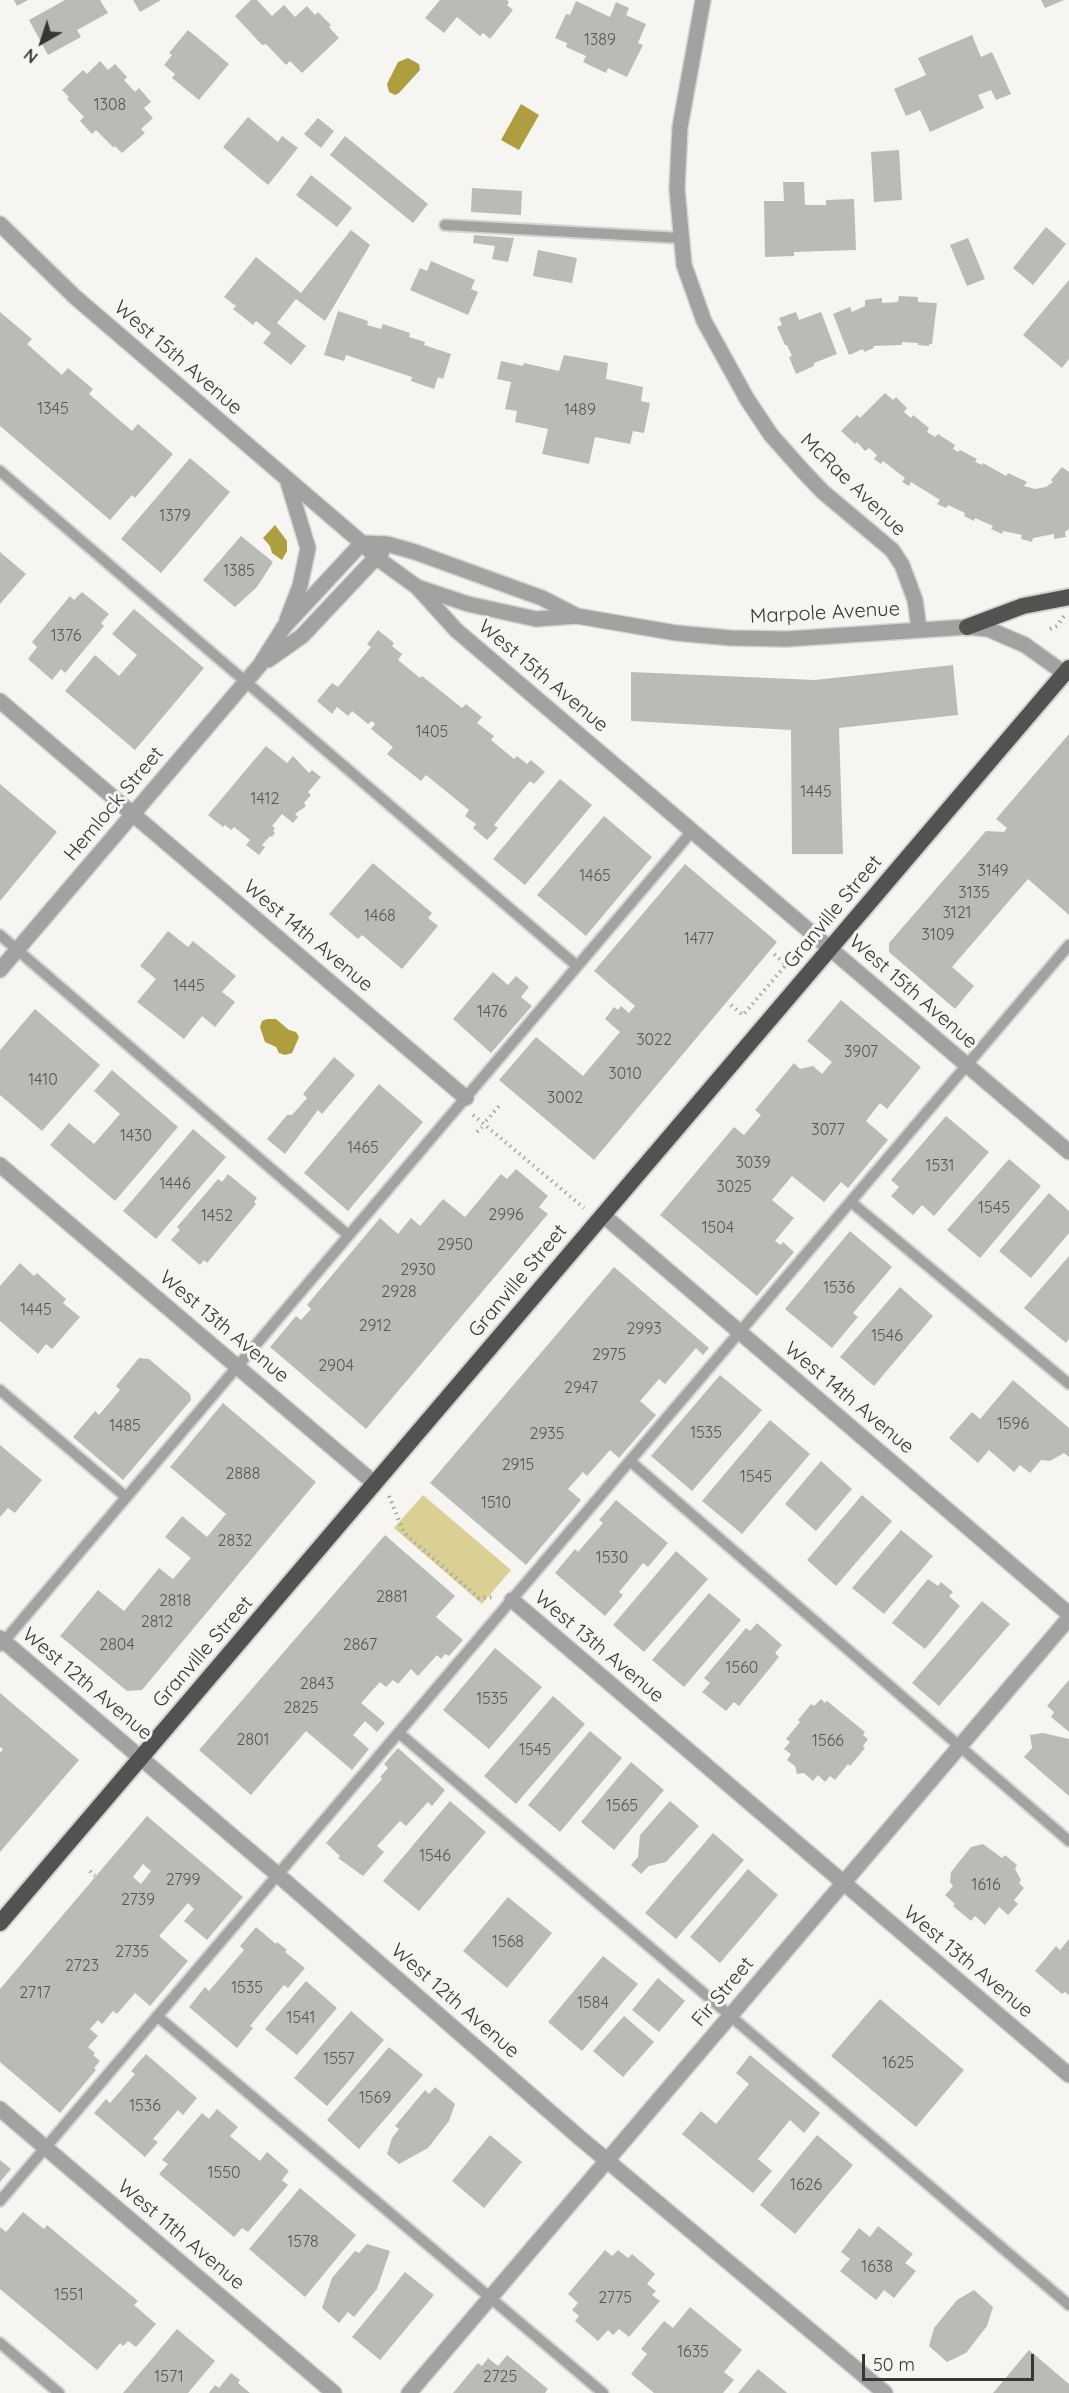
<!DOCTYPE html>
<style>
body{margin:0}
#map{position:relative;width:1069px;height:2393px;overflow:hidden;background:#f6f5f2;font-family:Quicksand,sans-serif}
canvas{display:block}
.north{position:absolute;left:12px;top:12px;width:60px;height:60px;-webkit-text-stroke:4px #f6f5f2;paint-order:stroke;rotate:219deg;font-size:16px;font-weight:700;line-height:24px;text-align:center;color:#363635}
.north::after{content:'';display:block;margin:auto;width:21px;height:27px;background:#363635;clip-path:polygon(50% 0,100% 100%,50% 72%,0 100%)}
.scale{position:absolute;left:862px;top:2354px;width:172px;height:27px;box-sizing:border-box;border:3px solid #363635;border-top:0;padding-left:8px;font-size:18px;line-height:21px;white-space:nowrap;color:#363635;-webkit-text-stroke:4px #f6f5f2;paint-order:stroke}
</style>
<div id="map">
<canvas width="1069" height="2393"></canvas>
<div class="north">N</div>
<div class="scale">50 m</div>
</div>
<script>
const context = document.querySelector('canvas').getContext('2d');
context.lineJoin = 'round';
function fill(path, color) { context.fillStyle = color; context.fill(path, 'evenodd'); }
const toPath = rows => new Path2D(rows.map(r => 'M' + r).join(''));
function trace(path, color, width, dash) { context.strokeStyle = color; context.lineWidth = width; context.lineCap = dash ? 'butt' : 'round'; context.setLineDash(dash || []); context.stroke(path); }
function label(font, color, halo, rows, align = 'center') {
  context.font = font + ' Quicksand,sans-serif'; context.lineWidth = 6; context.setLineDash([]); context.textBaseline = 'middle'; context.strokeStyle = halo; context.fillStyle = color; for (const [text, x, y, turn = 0] of rows) {
    context.save(); context.translate(x, y); context.rotate((+turn || 0) * Math.PI / 180); context.textAlign = isNaN(turn) ? turn : align; if (halo) context.strokeText(text, 0, 0); context.fillText(text, 0, 0); context.restore();
  }
}
const green = toPath([
 [423,1495,511,1570,482,1604,394,1528]
]);
const water = toPath([
 [408,58,419,64,420,70,399,93,395,95,389,92,387,84,398,62],
 [521,104,539,115,519,150,501,140],
 [275,525,287,541,287,551,282,560,272,553,270,546,263,538],
 [267,1019,276,1019,289,1030,296,1032,299,1037,292,1053,285,1055,279,1053,276,1047,265,1042,260,1027,262,1021]
]);
const building = toPath([
 [14,0,28,0,17,6],
 [65,0,100,0,108,13,77,30,81,37,48,55,29,20],
 [133,0,161,0,140,12],
 [251,0,257,0,272,16,284,5,295,17,307,6,315,15,318,12,331,25,329,27,339,38,302,73,290,61,286,65,266,44,262,45,235,16],
 [440,0,507,0,509,2,507,5,513,10,490,39,483,33,480,36,457,17,444,33,425,18],
 [1041,0,1064,0,1045,8],
 [576,1,610,17,616,2,629,8,626,15,646,24,638,43,643,45,627,77,608,68,606,73,583,62,586,56,566,47,567,43,555,38,566,14,570,15],
 [188,30,229,64,199,100,172,78,175,74,164,65,172,55,169,53],
 [972,35,981,57,992,52,1011,94,996,100,991,90,978,95,984,108,930,132,920,110,906,116,894,89,926,75,918,58],
 [100,61,108,70,115,64,127,77,124,80,135,92,139,88,151,102,144,108,153,118,141,129,145,133,122,153,115,146,114,148,96,130,92,134,80,121,84,117,67,99,69,97,62,90,83,70,87,74],
 [248,117,278,142,282,136,298,148,268,185,223,147],
 [318,118,334,131,321,148,304,134],
 [345,136,428,204,413,223,330,155],
 [899,150,902,200,874,202,871,152],
 [311,175,352,208,337,227,296,195],
 [783,182,804,182,805,205,826,205,826,200,854,199,856,250,794,252,794,256,765,257,764,201,784,201],
 [472,188,522,191,521,215,471,212],
 [1046,227,1066,244,1033,285,1013,268],
 [351,230,370,245,325,321,296,299,277,323,306,346,291,365,263,343,271,333,256,321,253,325,233,309,236,306,224,297,256,257,301,293],
 [474,235,514,238,508,262,492,259,495,246,473,243],
 [968,238,985,279,967,286,950,245],
 [538,250,577,258,572,283,533,276],
 [431,261,475,280,471,289,478,292,468,315,410,290,420,268,427,271],
 [1069,280,1069,359,1062,368,1023,335],
 [899,296,918,297,918,302,937,303,932,344,929,344,929,346,918,345,918,343,902,342,902,345,873,346,874,348,864,352,863,349,849,355,833,314,850,307,852,312,865,306,865,300,882,298,882,303,898,302],
 [338,311,368,321,367,325,381,329,383,324,410,333,409,337,425,342,424,345,451,354,443,379,438,377,434,389,411,381,412,377,346,355,344,361,324,355],
 [0,312,32,339,27,344,62,375,68,368,93,389,89,394,132,431,138,424,173,454,135,498,132,495,110,520,0,426],
 [796,312,799,320,821,312,837,354,814,363,814,366,796,374,789,357,792,356,787,345,785,345,777,327,782,325,779,318],
 [564,355,608,363,606,379,643,387,641,401,650,403,644,433,633,431,630,444,595,437,589,464,542,454,548,429,515,422,517,411,505,409,511,382,497,379,501,361,523,366,524,363,559,371],
 [885,393,893,400,896,397,907,408,904,412,911,418,913,415,929,428,927,432,935,437,938,434,955,445,953,449,958,452,960,450,977,459,975,462,982,465,983,463,1006,476,1008,473,1027,482,1024,486,1035,489,1046,487,1053,482,1051,480,1062,467,1069,472,1069,529,1065,532,1066,537,1054,539,1054,534,1033,538,1032,542,1021,539,1022,535,1003,531,1002,534,991,529,993,526,975,518,974,521,964,516,965,513,948,505,946,508,937,504,940,500,911,482,909,486,902,482,905,478,883,461,881,464,874,459,877,455,869,448,865,451,857,442,855,444,841,431,857,415,860,418],
 [190,458,230,492,161,573,121,539],
 [241,536,273,562,257,587,235,607,203,580],
 [0,552,26,574,0,604],
 [82,592,109,614,101,623,104,626,65,673,61,669,52,680,28,659,37,647,32,642,70,596,74,600],
 [134,609,204,668,135,750,65,691,95,655,119,676,137,655,112,634],
 [378,630,394,643,392,646,402,654,398,660,420,678,422,676,462,708,466,704,482,717,477,723,494,736,491,740,514,759,517,756,527,764,531,760,545,772,534,784,530,781,494,825,498,828,487,840,473,828,476,824,465,816,469,810,426,775,421,781,387,754,393,747,371,729,375,724,372,721,368,724,352,711,348,716,337,707,332,714,317,701,332,683,338,687,371,647,367,644],
 [953,665,958,715,839,728,843,854,792,854,791,730,631,721,631,672,815,680],
 [1069,734,1069,915,1028,879,952,967,974,986,955,1009,889,952,889,943,986,831,1004,832,1007,828,996,819],
 [266,746,287,763,293,756,309,773,312,770,321,777,308,792,311,795,304,803,306,806,295,814,298,817,293,823,282,814,272,826,275,828,273,831,275,833,272,837,270,836,262,845,265,847,259,855,246,845,250,840,234,827,231,830,225,825,223,827,208,815],
 [560,779,592,805,525,885,493,859],
 [0,784,57,832,0,901],
 [604,816,652,857,586,936,537,895],
 [373,863,432,913,428,918,438,926,402,969,362,935,358,939,329,914],
 [685,864,777,942,594,1160,499,1080,536,1037,583,1076,620,1032,605,1019,614,1007,618,1010,621,1006,629,1013,635,1006,594,971],
 [168,931,188,947,193,941,236,976,222,992,235,1002,215,1027,202,1016,184,1039,137,1002,156,979,140,966],
 [493,972,508,985,516,976,529,987,521,997,532,1006,491,1053,453,1019],
 [841,1000,921,1067,887,1109,880,1103,866,1121,888,1140,848,1188,841,1182,824,1202,792,1176,772,1200,794,1218,775,1241,781,1245,783,1242,794,1252,757,1296,660,1215,734,1127,744,1135,761,1115,755,1110,794,1063,800,1069,813,1066,822,1074,832,1062,807,1041],
 [35,1009,100,1065,42,1131,0,1095,0,1050],
 [334,1057,355,1075,322,1114,318,1110,285,1154,267,1139,287,1115,292,1115,307,1098,303,1094],
 [112,1070,178,1127,115,1201,50,1145,69,1123,94,1144,120,1114,94,1091],
 [379,1084,423,1122,348,1211,304,1173],
 [946,1116,989,1152,934,1216,922,1205,913,1215,891,1196,899,1187,891,1180],
 [193,1129,226,1157,156,1239,123,1211],
 [1009,1159,1041,1186,980,1258,947,1230],
 [516,1169,548,1196,539,1207,548,1214,366,1429,270,1347,296,1316,301,1320,311,1309,307,1305,380,1218,398,1234,411,1218,420,1226,443,1199,465,1217,501,1174,507,1179],
 [228,1174,257,1198,254,1202,256,1204,207,1263,204,1260,200,1265,171,1240,180,1230,177,1227,218,1179,222,1182],
 [1049,1193,1069,1211,1069,1233,1031,1278,999,1251],
 [850,1231,892,1267,853,1313,858,1317,832,1348,785,1309],
 [1069,1256,1069,1339,1066,1343,1024,1308],
 [20,1263,34,1276,37,1273,66,1299,63,1303,80,1317,52,1349,46,1344,38,1354,0,1321,0,1286],
 [614,1267,709,1348,703,1355,696,1348,665,1384,659,1379,640,1401,656,1415,619,1458,610,1450,587,1476,583,1472,568,1489,581,1500,526,1565,430,1483],
 [900,1287,933,1316,874,1386,840,1357],
 [139,1358,149,1359,190,1394,191,1400,123,1480,73,1437,95,1411,99,1415,120,1390,116,1386],
 [720,1375,762,1410,692,1491,651,1456],
 [1013,1380,1069,1428,1069,1457,1064,1453,1050,1461,1041,1460,1030,1473,1020,1465,1014,1472,989,1450,978,1463,949,1438,972,1412,980,1419],
 [223,1403,316,1482,142,1690,127,1691,60,1636,98,1590,124,1611,159,1568,173,1579,191,1558,165,1537,182,1516,207,1537,226,1514,170,1467],
 [770,1420,810,1454,742,1534,702,1501],
 [0,1445,42,1480,15,1513,8,1508,0,1517],
 [821,1461,852,1489,816,1531,785,1504],
 [862,1495,892,1521,836,1586,807,1560],
 [616,1500,668,1543,648,1567,643,1563,619,1592,623,1595,605,1616,555,1573,575,1549,578,1552,603,1523,599,1520],
 [901,1530,933,1556,884,1614,852,1588],
 [385,1535,455,1596,436,1617,463,1640,449,1656,445,1654,441,1659,437,1655,418,1676,411,1669,398,1684,393,1680,386,1687,380,1682,361,1703,385,1723,377,1732,365,1721,353,1735,369,1749,352,1770,306,1731,251,1795,199,1750],
 [676,1551,708,1579,644,1652,613,1625],
 [928,1579,938,1586,941,1582,953,1592,949,1596,960,1606,925,1649,892,1623],
 [709,1593,741,1620,684,1687,652,1660],
 [982,1601,1010,1624,939,1706,912,1683],
 [757,1623,782,1645,775,1653,779,1657,739,1706,734,1702,726,1711,702,1692,710,1683,704,1678,746,1628,750,1631],
 [495,1648,542,1687,489,1749,443,1710],
 [1069,1680,1069,1732,1051,1717,1054,1712,1047,1706],
 [0,1693,79,1760,0,1852,0,1753,3,1749,0,1747],
 [553,1696,585,1724,516,1804,484,1776],
 [821,1699,825,1703,827,1701,865,1732,863,1735,868,1739,863,1746,865,1748,850,1766,848,1764,835,1780,830,1776,825,1782,818,1775,813,1781,804,1773,797,1774,795,1766,787,1760,791,1754,784,1749,790,1742,786,1739,800,1722,798,1720,811,1704,814,1706],
 [590,1731,622,1758,560,1832,528,1805],
 [1043,1733,1069,1739,1069,1796,1024,1757,1032,1748,1030,1735],
 [398,1748,445,1790,432,1806,428,1802,406,1826,400,1821,377,1846,384,1852,363,1876,338,1858,340,1856,326,1843,382,1779,380,1777,388,1768,384,1764],
 [631,1762,664,1790,614,1850,581,1822],
 [450,1801,486,1832,419,1911,383,1881],
 [670,1801,699,1826,666,1862,649,1866,641,1874,631,1865,638,1857,640,1835],
 [147,1816,243,1897,207,1940,184,1921,194,1909,188,1903,159,1936,188,1961,150,2006,135,1993,117,2014,113,2011,102,2024,98,2020,90,2029,98,2036,88,2047,95,2053,93,2055,100,2061,94,2068,96,2070,60,2113,0,2062,0,1989],
 [143,1864,151,1871,141,1884,133,1877],
 [713,1833,744,1860,676,1939,645,1913],
 [983,1844,1002,1858,1005,1855,1017,1865,1015,1869,1021,1880,1019,1883,1024,1888,1014,1900,1018,1904,1008,1915,999,1907,985,1925,975,1916,971,1921,953,1906,955,1904,945,1895,953,1886,950,1882,951,1872,971,1847],
 [748,1869,778,1895,720,1963,690,1937],
 [508,1897,552,1933,507,1988,463,1951],
 [256,1927,276,1944,277,1942,287,1950,285,1952,305,1968,288,1988,284,1985,250,2026,253,2028,237,2048,189,2007,205,1987,209,1991,244,1950,240,1946],
 [1069,1939,1069,1995,1065,1992,1062,1994,1035,1971,1056,1946,1060,1950],
 [603,1956,638,1984,582,2051,548,2022],
 [658,1978,685,2001,659,2032,632,2010],
 [306,1981,337,2008,297,2055,265,2029],
 [880,1999,964,2070,916,2127,831,2056],
 [351,2011,384,2040,327,2106,294,2078],
 [624,2016,654,2042,623,2077,593,2051],
 [389,2047,423,2075,359,2149,327,2120],
 [146,2054,197,2098,183,2115,178,2110,153,2139,158,2142,145,2157,94,2113,106,2099,110,2103,135,2074,131,2071],
 [750,2055,820,2113,804,2133,790,2120,758,2159,772,2171,753,2193,682,2134,701,2111,716,2124,749,2084,736,2073],
 [435,2087,455,2104,449,2121,428,2148,399,2164,387,2154,392,2138,399,2129,395,2126,425,2090,429,2094],
 [217,2109,238,2127,230,2136,260,2161,267,2152,289,2171,282,2180,288,2185,248,2232,242,2228,234,2237,159,2174,168,2164,162,2160,202,2113,209,2119],
 [490,2135,522,2162,484,2208,452,2181],
 [817,2135,853,2165,795,2234,760,2205],
 [0,2160,11,2169,0,2182],
 [300,2188,356,2235,305,2297,249,2249],
 [23,2212,44,2229,47,2225,138,2301,134,2305,156,2324,136,2347,128,2341,123,2346,120,2343,97,2370,0,2289,0,2227,6,2232],
 [878,2226,913,2254,905,2263,916,2271,894,2298,884,2290,876,2300,840,2271,850,2259,841,2252,859,2228,870,2237],
 [367,2244,390,2251,377,2289,354,2317,348,2312,339,2323,322,2308,332,2278,355,2251,359,2253],
 [605,2250,612,2256,618,2250,628,2258,632,2254,655,2274,647,2284,656,2291,652,2295,660,2301,629,2337,619,2329,613,2335,608,2330,598,2341,575,2321,579,2316,572,2310,578,2303,568,2294],
 [405,2272,434,2295,380,2360,352,2337],
 [974,2290,993,2307,987,2326,966,2353,947,2362,929,2346,934,2328,957,2300],
 [690,2307,742,2350,724,2372,734,2380,723,2393,654,2393,631,2374,647,2354,641,2349,664,2321,673,2328],
 [177,2329,215,2361,188,2393,123,2393],
 [1029,2350,1069,2384,1069,2393,993,2393],
 [507,2355,548,2389,545,2393,453,2393,478,2363,482,2366,488,2358,498,2366],
 [758,2369,785,2391,787,2393,738,2393],
 [231,2373,240,2380,238,2383,250,2393,209,2393,215,2385,219,2388]
]);
const path = toPath([
 [1050,629,1057,626,1064,616],
 [731,1005,743,1015,786,965,774,954],
 [473,1115,584,1208],
 [486,1121,501,1104],
 [477,1132,482,1127],
 [389,1496,404,1533,479,1598,494,1597],
 [90,1871,95,1876]
]);
const service = toPath([
 [445,225,681,238],
 [0,471,577,966],
 [0,935,348,1235],
 [851,1202,1069,1384],
 [0,1390,126,1497],
 [630,1461,1069,1841],
 [0,1646,693,830],
 [399,1733,1069,2305],
 [157,2016,603,2393],
 [0,2201,1069,945],
 [0,2343,59,2393]
]);
const minor = toPath([
 [703,0,680,127,677,189,684,265,704,321,747,399,771,435,803,471,823,492,892,550,902,565,915,600,919,628],
 [417,587,456,630,1069,1152],
 [0,701,466,1098],
 [0,1165,374,1483],
 [603,1215,1069,1614],
 [512,1600,1069,2075],
 [0,2109,334,2393]
]);
const tertiary = toPath([
 [0,224,75,297,362,543,377,558,417,587,468,604,536,619,577,616,676,633,731,638,787,639,967,627,988,629,1025,645,1064,673],
 [287,479,308,548,300,586,287,620],
 [362,543,387,544,415,552,542,598,577,616],
 [268,660,302,636,382,551],
 [0,970,260,665,284,627,362,543],
 [0,1638,278,1875,580,2138,885,2393],
 [409,2393,1069,1618]
]);
const trunk = toPath([
 [967,627,1023,606,1069,597],
 [0,1923,1069,668]
]);
const numberNames = [
 ["1389",600,40],
 ["1308",110,105],
 ["1345",53,409],
 ["1489",580,410],
 ["1379",175,516],
 ["1385",239,571],
 ["1376",66,636],
 ["1405",432,732],
 ["1445",816,792],
 ["1412",265,799],
 ["3149",993,871],
 ["1465",595,876],
 ["3135",974,893],
 ["3121",957,913],
 ["1468",380,916],
 ["3109",938,935],
 ["1477",699,939],
 ["1445",189,986],
 ["1476",492,1012],
 ["3022",654,1040],
 ["3907",861,1052],
 ["3010",625,1074],
 ["1410",43,1080],
 ["3002",565,1098],
 ["3077",828,1130],
 ["1430",136,1136],
 ["1465",363,1148],
 ["3039",753,1163],
 ["1531",940,1166],
 ["1446",175,1184],
 ["3025",734,1187],
 ["1545",994,1208],
 ["2996",506,1215],
 ["1452",217,1216],
 ["1504",718,1228],
 ["2950",455,1245],
 ["2930",418,1270],
 ["1536",839,1288],
 ["2928",399,1292],
 ["1445",36,1310],
 ["2912",375,1326],
 ["2993",644,1329],
 ["1546",887,1336],
 ["2975",609,1355],
 ["2904",336,1366],
 ["2947",581,1388],
 ["1596",1013,1424],
 ["1485",125,1426],
 ["1535",706,1433],
 ["2935",547,1434],
 ["2915",518,1465],
 ["2888",243,1474],
 ["1545",756,1477],
 ["1510",496,1503],
 ["2832",235,1541],
 ["1530",612,1558],
 ["2881",392,1597],
 ["2818",175,1601],
 ["2812",157,1622],
 ["2804",117,1645],
 ["2867",360,1645],
 ["1560",742,1668],
 ["2843",317,1684],
 ["1535",492,1699],
 ["2825",301,1708],
 ["2801",253,1740],
 ["1566",828,1741],
 ["1545",535,1750],
 ["1565",622,1806],
 ["1546",435,1856],
 ["2799",183,1880],
 ["1616",986,1885],
 ["2739",138,1900],
 ["1568",508,1942],
 ["2735",132,1952],
 ["2723",82,1966],
 ["1535",247,1988],
 ["2717",35,1993],
 ["1584",593,2003],
 ["1541",301,2018],
 ["1557",339,2059],
 ["1625",898,2063],
 ["1569",375,2098],
 ["1536",145,2106],
 ["1550",224,2173],
 ["1626",806,2185],
 ["1578",303,2242],
 ["1638",877,2267],
 ["1551",69,2295],
 ["2775",615,2298],
 ["1635",693,2352],
 ["1571",169,2377],
 ["2725",500,2377]
];
const streetNames = [
 ["West 15th Avenue",178,358,41],
 ["McRae Avenue",853,485,44],
 ["Marpole Avenue",825,613,-3],
 ["West 15th Avenue",543,676,40],
 ["Hemlock Street",114,804,-50],
 ["Granville Street",833,912,-50],
 ["West 14th Avenue",308,936,40],
 ["West 15th Avenue",913,992,41],
 ["Granville Street",518,1281,-50],
 ["West 13th Avenue",224,1327,40],
 ["West 14th Avenue",849,1398,40],
 ["West 13th Avenue",599,1647,40],
 ["Granville Street",203,1652,-49],
 ["West 12th Avenue",87,1684,40],
 ["West 13th Avenue",968,1962,40],
 ["Fir Street",723,1992,-50],
 ["West 12th Avenue",455,2001,41],
 ["West 11th Avenue",181,2235,40]
];
fill(green, '#dbd094');
fill(water, '#af9e40');
fill(building, '#babab7');
trace(service, '#d3d3d0', 14);
trace(minor, '#d3d3d0', 18);
trace(tertiary, '#d3d3d0', 18);
trace(trunk, '#d3d3d0', 20);
trace(path, '#a6a5a3', 4, [1.5, 4.5]);
trace(service, '#a2a2a0', 10);
trace(minor, '#a2a2a0', 15);
trace(tertiary, '#a2a2a0', 15);
trace(trunk, '#525250', 16);
label('16px', '#575756', null, numberNames);
label('20px', '#363635', '#f6f5f2', streetNames);
</script>
